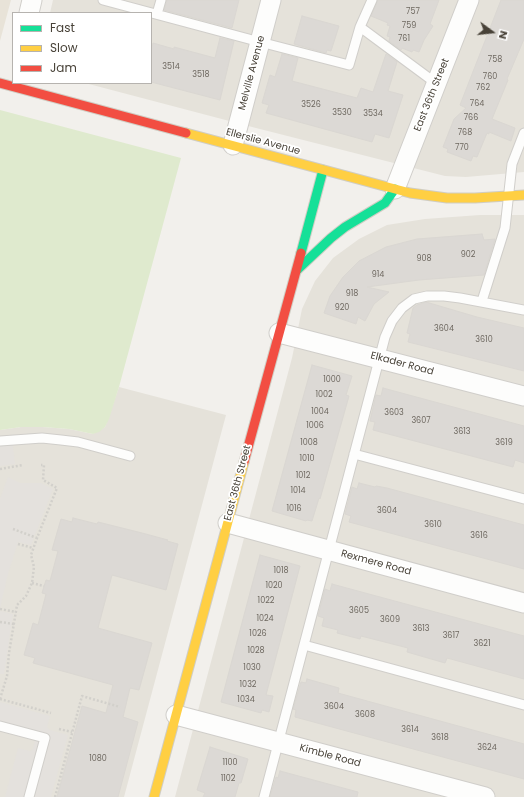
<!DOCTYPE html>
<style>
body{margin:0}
#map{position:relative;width:524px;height:797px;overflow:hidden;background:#f2f0ec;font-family:Poppins,sans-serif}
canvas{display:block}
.legend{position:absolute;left:12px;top:12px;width:140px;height:72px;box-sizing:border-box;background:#fff;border:1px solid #b6b3af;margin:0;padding:5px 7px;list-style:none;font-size:12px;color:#484238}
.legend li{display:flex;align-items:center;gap:8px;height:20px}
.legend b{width:20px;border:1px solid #b6b3af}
.north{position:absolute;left:472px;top:12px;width:40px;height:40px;-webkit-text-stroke:3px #fff;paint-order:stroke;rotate:105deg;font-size:11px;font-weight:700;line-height:16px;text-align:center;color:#484238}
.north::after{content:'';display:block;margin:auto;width:14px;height:18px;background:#484238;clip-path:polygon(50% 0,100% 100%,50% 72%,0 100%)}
</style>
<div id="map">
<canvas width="524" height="797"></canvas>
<ul class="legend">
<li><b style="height:5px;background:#16e098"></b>Fast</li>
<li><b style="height:5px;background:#ffcf43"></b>Slow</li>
<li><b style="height:5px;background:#f24e42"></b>Jam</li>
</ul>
<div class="north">N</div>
</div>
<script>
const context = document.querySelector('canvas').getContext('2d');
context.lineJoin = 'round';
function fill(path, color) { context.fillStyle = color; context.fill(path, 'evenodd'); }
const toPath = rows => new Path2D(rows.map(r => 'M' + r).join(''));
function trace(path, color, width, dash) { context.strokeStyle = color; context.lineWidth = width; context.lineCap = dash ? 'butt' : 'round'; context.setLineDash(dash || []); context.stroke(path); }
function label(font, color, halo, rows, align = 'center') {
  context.font = font + ' Poppins,sans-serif'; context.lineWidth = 3.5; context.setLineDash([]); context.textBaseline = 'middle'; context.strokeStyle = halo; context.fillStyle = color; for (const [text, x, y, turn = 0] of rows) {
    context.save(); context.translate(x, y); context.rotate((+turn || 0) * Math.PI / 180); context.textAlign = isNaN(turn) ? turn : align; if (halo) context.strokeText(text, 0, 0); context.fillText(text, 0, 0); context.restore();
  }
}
const residential = toPath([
 [53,0,524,0,524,172,466,177,445,176,256,128,85,83,151,83,151,13,50,13],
 [480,215,524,215,524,797,175,797,292,358,302,309,315,281,333,258,359,239,387,225,425,219],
 [119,387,226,415,124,797,0,797,0,430,21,427,43,427,69,429,93,434,105,427]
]);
const education = toPath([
 [0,0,11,0,0,41]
]);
const green = toPath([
 [0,110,181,158,119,387,109,419,105,427,99,432,93,434,69,429,43,427,21,427,0,430]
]);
const parking = toPath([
 [12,439,15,464,0,466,0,441],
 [8,477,20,483,41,483,53,489,31,545,18,542,8,574,0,608,0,499],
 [0,611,13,614,4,674,0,674],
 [0,702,50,716,47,727,50,730,68,735,51,797,5,797,18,748,30,751,33,749,36,736,0,726]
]);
const building = toPath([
 [167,0,239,0,232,28,164,10,167,0],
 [378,0,439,0,430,24,433,26,424,40,419,52,413,50,412,52,402,48,401,50,389,41,390,37,387,36,390,26,387,25,388,23,371,16,378,0],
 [501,0,524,0,524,39,507,79,508,80,492,119,515,128,511,141,489,132,489,134,487,133,477,157,473,156,471,161,447,152,448,149,443,147,454,119,466,108,460,105,501,0],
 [302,16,339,26,331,51,327,50,326,53,294,44,302,16],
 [220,38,234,41,220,100,151,82,151,51,153,43,174,49,174,47,215,58,220,38],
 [282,54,298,58,292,81,357,98,361,88,373,92,386,54,397,62,388,91,403,95,389,138,375,134,372,142,266,113,269,105,262,103,270,75,275,77,282,54],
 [482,234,484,240,495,239,484,275,419,280,367,287,389,292,374,304,365,321,358,317,356,324,324,313,330,296,343,277,359,261,386,247,417,239,482,234],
 [426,302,477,317,524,328,524,371,408,342,410,334,407,333,413,308,417,305,426,302],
 [312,365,352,376,346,395,349,396,320,499,319,498,312,521,307,520,306,521,272,511,312,365],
 [383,388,524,426,524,463,515,460,513,467,373,430,375,422,370,421,376,395,381,396,383,388],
 [359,483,375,487,376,486,387,488,524,525,524,569,349,522,351,516,345,514,352,487,357,489,359,483],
 [73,518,97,524,98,522,142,533,168,540,167,541,178,544,166,590,112,575,98,628,152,643,139,690,130,688,123,717,138,722,118,797,57,797,82,706,106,713,113,685,33,663,35,658,24,655,33,623,38,625,46,594,42,593,46,580,50,581,58,551,52,550,61,519,72,522,73,518],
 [260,555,300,566,266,695,273,696,269,712,262,710,261,713,221,702,260,555],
 [332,584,524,636,524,679,447,658,445,663,407,652,408,648,361,636,360,639,337,633,338,630,322,626,324,618,318,616,325,589,330,591,332,584],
 [307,679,339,688,338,693,524,744,524,779,295,717,296,710,293,709,301,682,306,683,307,679],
 [210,747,248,759,241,783,239,783,235,797,203,797,205,793,197,790,210,747],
 [280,771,358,792,357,797,270,797,276,777,278,778,280,771]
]);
const path = toPath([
 [0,469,23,465],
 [13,529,37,538],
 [18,544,33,548],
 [32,583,44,586],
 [0,609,16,612],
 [0,622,14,624],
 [0,699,7,676,9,653,17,605,26,596,32,583,34,567,31,555,37,538,57,488,43,480,44,465,41,465],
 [0,699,51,713],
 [59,729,72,732],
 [55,797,82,696,120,707]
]);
const lane = toPath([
 [103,0,260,42,349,65,360,27],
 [372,0,360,27,437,84],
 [157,14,161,0],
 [482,301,505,228,512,164,524,133],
 [0,441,42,438,61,440,78,442,130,456],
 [354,454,524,499],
 [304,645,524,705],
 [0,726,45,738,29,797],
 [264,797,385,337,392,321,402,308,414,299,427,296,444,296,460,298,524,310]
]);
const street = toPath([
 [29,13,32,0],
 [233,145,271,0],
 [395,189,469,0],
 [279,333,524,396],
 [228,523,524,603],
 [176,715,485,797]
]);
const fast = toPath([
 [301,253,323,170],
 [297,270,331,238,345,227,385,203,395,189]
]);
const slow = toPath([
 [186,133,410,193,447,198,475,198,524,195],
 [154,797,244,462]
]);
const jam = toPath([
 [0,83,186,133],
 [244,462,301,253]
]);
const numberNames = [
 ["757",413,12],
 ["759",409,26],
 ["761",404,39],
 ["758",495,60],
 ["3514",171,67],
 ["3518",201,75],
 ["760",490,77],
 ["762",483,88],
 ["764",477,104],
 ["3526",311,105],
 ["3530",342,113],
 ["3534",373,114],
 ["766",471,118],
 ["768",465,133],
 ["770",462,148],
 ["902",468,255],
 ["908",424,259],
 ["914",378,275],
 ["918",352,294],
 ["920",342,308],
 ["3604",444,329],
 ["3610",484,340],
 ["1000",332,380],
 ["1002",324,395],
 ["1004",320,412],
 ["3603",394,413],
 ["3607",421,421],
 ["1006",315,426],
 ["3613",462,432],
 ["1008",309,443],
 ["3619",504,443],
 ["1010",307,459],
 ["1012",303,476],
 ["1014",298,491],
 ["1016",294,509],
 ["3604",387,511],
 ["3610",433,525],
 ["3616",479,536],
 ["1018",281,571],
 ["1020",274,586],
 ["1022",266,601],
 ["3605",359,611],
 ["1024",265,619],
 ["3609",390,620],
 ["3613",421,629],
 ["1026",258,634],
 ["3617",451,636],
 ["3621",482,644],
 ["1028",256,651],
 ["1030",252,668],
 ["1032",248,685],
 ["1034",246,700],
 ["3604",334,707],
 ["3608",365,715],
 ["3614",410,730],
 ["3618",440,738],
 ["3624",487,748],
 ["1080",98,759],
 ["1100",230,763],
 ["1102",228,779]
];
const streetNames = [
 ["Melville Avenue",252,73,-75],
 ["East 36th Street",432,95,-68],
 ["Ellerslie Avenue",263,142,15],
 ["Elkader Road",402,364,15],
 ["East 36th Street",238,483,-75],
 ["Rexmere Road",376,563,15],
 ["Kimble Road",330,756,15]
];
fill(residential, '#e5e2da');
fill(education, '#e8e3d8');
fill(green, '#dfeace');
fill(parking, '#e4e1dd');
fill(building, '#dcd9d5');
trace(building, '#dad7d2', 1);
trace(lane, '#d0ceca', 11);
trace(street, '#d0ceca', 21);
trace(fast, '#d0cdc3', 11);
trace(slow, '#d0cdc3', 11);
trace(jam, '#d0cdc3', 11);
trace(path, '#d2d0cb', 2.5, [2, 2]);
trace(lane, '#fdfdfc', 9);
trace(street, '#fdfdfc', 19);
trace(fast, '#16e098', 9);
trace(slow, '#ffcf43', 9);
trace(jam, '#f24e42', 9);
label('8px', '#6e6860', null, numberNames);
label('10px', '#484238', '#fff', streetNames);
</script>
